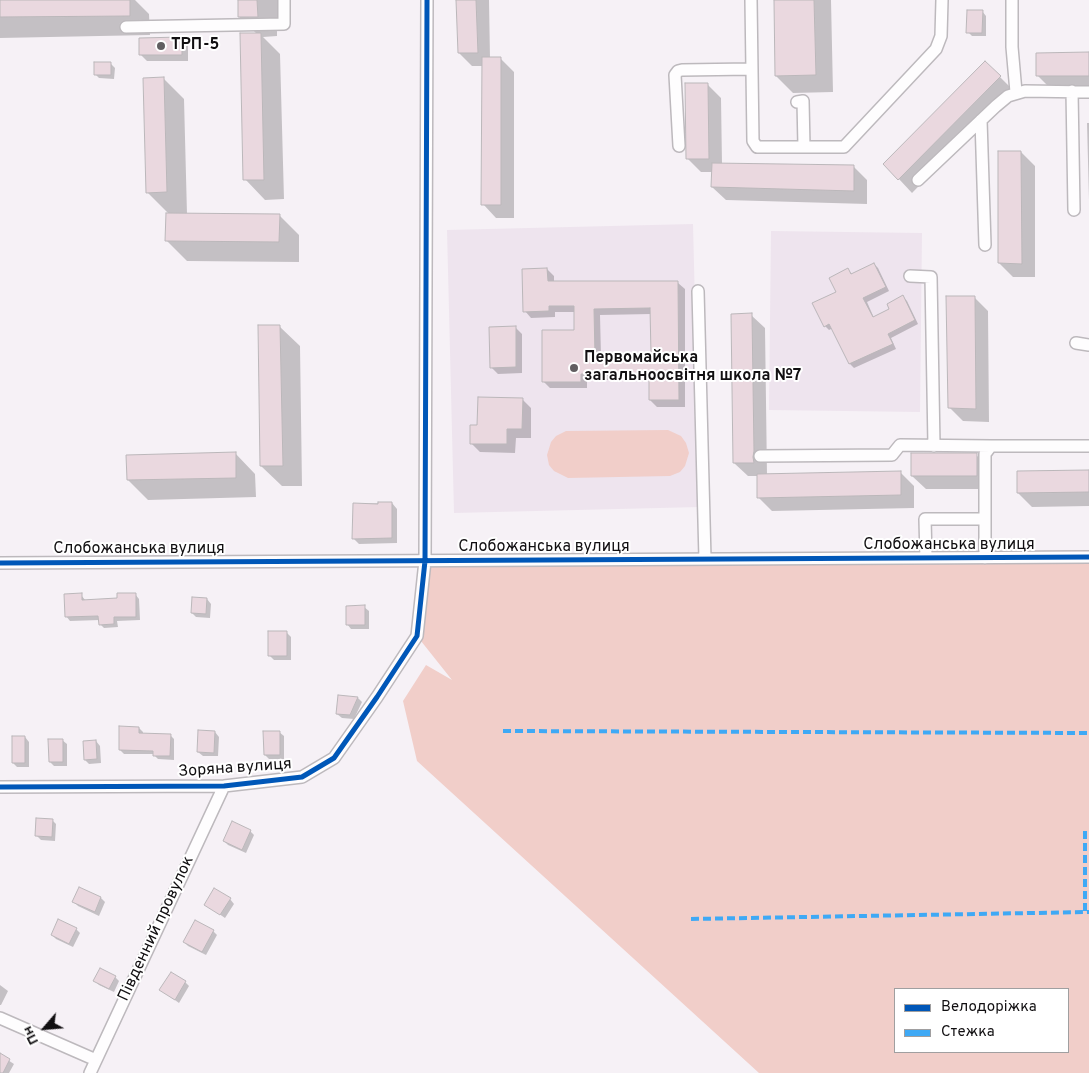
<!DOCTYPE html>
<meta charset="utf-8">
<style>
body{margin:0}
#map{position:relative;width:1089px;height:1073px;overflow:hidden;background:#f6f1f6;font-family:Overpass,sans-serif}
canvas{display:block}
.legend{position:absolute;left:894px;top:988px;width:175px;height:65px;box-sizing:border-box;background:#fff;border:1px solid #a09fa0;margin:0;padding:6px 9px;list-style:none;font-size:15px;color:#110f11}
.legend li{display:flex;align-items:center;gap:10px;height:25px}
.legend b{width:25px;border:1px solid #a09fa0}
.north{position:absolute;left:20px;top:1003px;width:50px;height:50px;-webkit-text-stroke:4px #fff;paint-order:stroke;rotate:243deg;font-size:14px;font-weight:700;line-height:20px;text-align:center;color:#110f11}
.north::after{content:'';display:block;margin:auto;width:18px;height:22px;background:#110f11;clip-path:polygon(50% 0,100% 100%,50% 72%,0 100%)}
</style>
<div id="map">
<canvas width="1089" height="1073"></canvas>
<ul class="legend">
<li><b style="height:6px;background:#0057b8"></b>Велодоріжка</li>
<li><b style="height:6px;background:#3fa9f5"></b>Стежка</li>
</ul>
<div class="north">Пн</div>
</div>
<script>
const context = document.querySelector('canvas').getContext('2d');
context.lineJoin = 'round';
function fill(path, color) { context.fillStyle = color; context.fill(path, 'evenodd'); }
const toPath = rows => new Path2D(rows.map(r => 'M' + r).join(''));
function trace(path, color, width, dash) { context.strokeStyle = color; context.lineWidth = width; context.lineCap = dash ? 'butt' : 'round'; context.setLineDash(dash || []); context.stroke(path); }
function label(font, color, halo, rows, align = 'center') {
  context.font = font + ' Overpass,sans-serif'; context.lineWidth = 4; context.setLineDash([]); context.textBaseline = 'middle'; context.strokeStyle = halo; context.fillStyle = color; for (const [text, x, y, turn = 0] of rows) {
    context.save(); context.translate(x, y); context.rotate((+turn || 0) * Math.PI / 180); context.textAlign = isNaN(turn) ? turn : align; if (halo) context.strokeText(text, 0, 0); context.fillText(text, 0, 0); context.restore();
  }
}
const built = toPath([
 [693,224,700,507,454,513,447,230],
 [771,231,922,233,920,412,769,410]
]);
const green = toPath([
 [668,430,681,436,686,443,689,453,685,466,680,472,670,476,568,478,554,471,549,465,547,455,551,442,556,436,566,431],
 [1089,557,1089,1073,759,1073,417,761,403,701,426,665,452,680,417,636,425,561],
 [895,989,1068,989,1068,1052,895,1052]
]);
const shadow = toPath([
 [0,0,135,0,149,14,150,35,0,38],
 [239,0,277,0,277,36,263,37,280,54,284,199,265,200,245,179,257,34,239,17],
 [458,0,489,0,490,58,500,58,514,72,514,218,496,218,483,204,483,66,472,66,459,53],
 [776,0,831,0,833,92,793,93,776,76],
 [982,11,986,16,986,36,972,36,968,32],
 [181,38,188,45,188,61,147,61,141,55],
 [1089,53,1089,96,1058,96,1038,76],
 [111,64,115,68,114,79,99,78,95,74],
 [1000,77,1013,90,912,193,885,164],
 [164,79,184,99,187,214,279,215,299,235,299,262,187,261,167,241,169,214,147,192],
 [707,84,721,98,722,164,854,167,867,180,867,204,726,200,712,187,713,172,701,172,687,158],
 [1087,123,1089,123,1089,200],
 [1021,152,1035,166,1035,277,1013,277,999,263],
 [874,264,878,268,889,291,867,302,874,318,891,309,903,297,907,301,918,324,891,338,896,349,854,368,850,364,833,328,829,330,825,326,848,270,853,275],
 [547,269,554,276,554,283,678,283,685,289,685,407,657,407,650,400,650,380,587,380,587,388,550,388,543,381,575,331,575,312,555,312,555,317,531,318,525,311],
 [651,314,652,355,601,356,600,315],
 [974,297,988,311,989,422,963,421,949,407],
 [751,315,765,328,767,475,900,472,914,486,914,508,772,511,758,497,758,476,748,476,734,463],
 [279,326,300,346,302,486,282,486,261,466],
 [515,327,522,334,522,373,498,374,491,367],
 [522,399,531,408,531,438,516,438,515,453,480,452,471,443,479,427],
 [235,453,255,474,256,497,148,500,128,480],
 [976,455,990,468,990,489,926,489,912,476],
 [1089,471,1089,506,1032,507,1018,493],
 [392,503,397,509,397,543,359,544,354,539,354,504],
 [135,594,139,599,140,620,117,621,118,627,104,628,100,624,100,620,70,621,66,616,81,595,86,601,118,599],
 [207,599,211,604,210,618,196,617,192,613],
 [364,607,369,611,369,629,351,629,347,624],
 [287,633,291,637,291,660,274,660,270,656],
 [339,697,358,698,362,702,354,719,342,718,337,714],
 [139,728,143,732,143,734,170,735,174,739,174,760,158,759,153,754,124,754,120,750],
 [215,732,219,737,218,756,203,756,198,752],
 [279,732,284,736,284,759,269,759,265,755],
 [25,737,29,742,29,767,17,767,13,763],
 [62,740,67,744,67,766,54,766,50,762],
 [96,741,100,746,101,763,89,764,85,760],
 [52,820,56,824,55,841,41,840,37,836],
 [250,831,254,835,246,853,228,845,224,841],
 [80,889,101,898,105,902,99,916,78,906,74,902],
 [230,899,234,904,225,918,206,905],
 [76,929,80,933,73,947,56,939,52,935],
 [213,931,217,935,206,955,188,946,184,942],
 [115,977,119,981,114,992,99,985,95,981],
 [185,982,189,986,179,1003,161,990],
 [0,985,8,991,1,1005,0,1005],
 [0,1055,14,1064,9,1073,0,1073]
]);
const building = toPath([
 [0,0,130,0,130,16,0,17,0,0],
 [238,0,257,0,258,17,238,17,238,0],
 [456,0,476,0,478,53,458,53,456,0],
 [774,0,814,0,816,75,775,76,774,0],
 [967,10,983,10,982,33,966,33,967,10],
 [240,33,261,33,264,180,243,180,240,33],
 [182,37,182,55,139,55,139,38,182,37],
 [1089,52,1089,76,1036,76,1036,53,1089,52],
 [482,57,501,57,501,205,481,205,482,57],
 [985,61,1001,76,898,180,883,164,985,61],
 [94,62,111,62,111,75,94,75,94,62],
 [164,77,167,192,146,193,143,78,164,77],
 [685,83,708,83,709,159,686,159,685,83],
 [998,151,1021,151,1022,264,998,263,998,151],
 [712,163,854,165,854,191,711,187,712,163],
 [166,213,280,214,279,242,165,241,166,213],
 [874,263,886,287,863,298,873,317,889,309,887,304,903,295,915,320,888,334,893,344,849,364,829,324,824,327,812,303,836,292,829,278,848,268,851,274,874,263],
 [547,268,548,281,678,281,679,400,649,400,649,374,581,374,581,382,542,382,542,330,574,330,574,306,549,306,549,311,523,312,522,269,547,268],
 [650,308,651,354,595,355,594,309,650,308],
 [946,296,975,296,976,409,948,408,946,296],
 [752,313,754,451,753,457,754,463,733,463,731,314,752,313],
 [258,325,280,325,283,466,260,466,258,325],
 [516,326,516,367,490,368,489,327,516,326],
 [478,397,523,398,522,429,507,429,507,444,470,444,470,425,477,425,478,397],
 [236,452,236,478,127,480,126,455,236,452],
 [911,453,977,453,977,476,911,476,911,453],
 [1089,470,1089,492,1017,493,1017,471,1089,470],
 [901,471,901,495,757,498,757,474,901,471],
 [378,502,392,502,392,538,352,539,353,503,378,504,378,502],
 [82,593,82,600,117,598,117,593,136,593,136,617,114,617,114,624,99,625,98,616,65,617,64,594,82,593],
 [192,597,207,598,206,614,191,613,192,597],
 [365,605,365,625,346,625,346,606,365,605],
 [268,631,287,631,287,656,268,656,268,631],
 [338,695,358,697,350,715,336,714,338,695],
 [119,726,139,727,139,733,171,734,170,756,153,756,153,751,119,750,119,726],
 [198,730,215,731,214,753,197,752,198,730],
 [263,731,280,731,280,755,264,755,263,731],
 [12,736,25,736,25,763,12,763,12,736],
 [48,739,63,739,63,762,49,762,48,739],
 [96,740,97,759,84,760,83,741,96,740],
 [36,818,53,819,52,837,35,836,36,818],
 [232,821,251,830,242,850,223,841,232,821],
 [79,887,101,897,95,912,72,902,79,887],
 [214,888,231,898,220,915,204,905,214,888],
 [58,919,77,928,69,944,51,935,58,919],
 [195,920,214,930,202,952,183,942,195,920],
 [100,968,116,976,109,989,93,981,100,968],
 [171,972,186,981,175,1000,159,990,171,972],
 [0,1053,10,1059,3,1073,0,1073,0,1053]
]);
const minor = toPath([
 [751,0,753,141,757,147,844,147,936,49,941,36,942,0],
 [1012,0,1012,47,1016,92],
 [126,27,284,24,284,0],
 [1072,91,1074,210],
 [797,102,803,101,804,147],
 [981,120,985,245],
 [679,146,675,75,678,71,682,70,751,69],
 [918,180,996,106,1008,96,1025,91,1089,92],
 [910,276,931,277,934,446],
 [698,291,705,559],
 [1076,343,1089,345],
 [760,456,892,455,900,445,991,446],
 [926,558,925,519,985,519],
 [985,558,985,454,991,446,1089,446],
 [0,563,1089,557],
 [0,787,224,786,302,777,334,758,377,697,417,636,425,561,427,0],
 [0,1018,96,1060],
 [90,1073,224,786]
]);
const quiet = toPath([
 [503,731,1089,733],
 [1085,831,1085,912],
 [691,919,1089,912]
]);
const cycleway = toPath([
 [0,563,1089,557],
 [0,787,224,786,302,777,334,758,377,697,417,636,425,561,427,0]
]);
const markers = [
 [161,46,5,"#615e61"],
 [574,368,5,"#615e61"]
];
const poiNames = [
 ["ТРП-5",171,46],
 ["Первомайська",584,359],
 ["загальноосвітня школа №7",584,377]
];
const streetNames = [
 ["Слобожанська вулиця",949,546],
 ["Слобожанська вулиця",544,548],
 ["Слобожанська вулиця",139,550],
 ["Зоряна вулиця",235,769,-4],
 ["Південний провулок",157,929,-65]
];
fill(built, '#eee4ee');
fill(green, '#f1cec9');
fill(shadow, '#0003');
fill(building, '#ead8df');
trace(building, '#bbb7ba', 1);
trace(minor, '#bdb9bd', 14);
trace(minor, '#fefdfe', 11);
trace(quiet, '#3fa9f5', 4, [8, 4]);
trace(cycleway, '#0057b8', 5);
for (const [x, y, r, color] of markers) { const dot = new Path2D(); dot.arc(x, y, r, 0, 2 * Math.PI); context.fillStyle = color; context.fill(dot); trace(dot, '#fff', 2); }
label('bold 16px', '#110f11', '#fff', poiNames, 'left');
label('16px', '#110f11', '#fff', streetNames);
</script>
